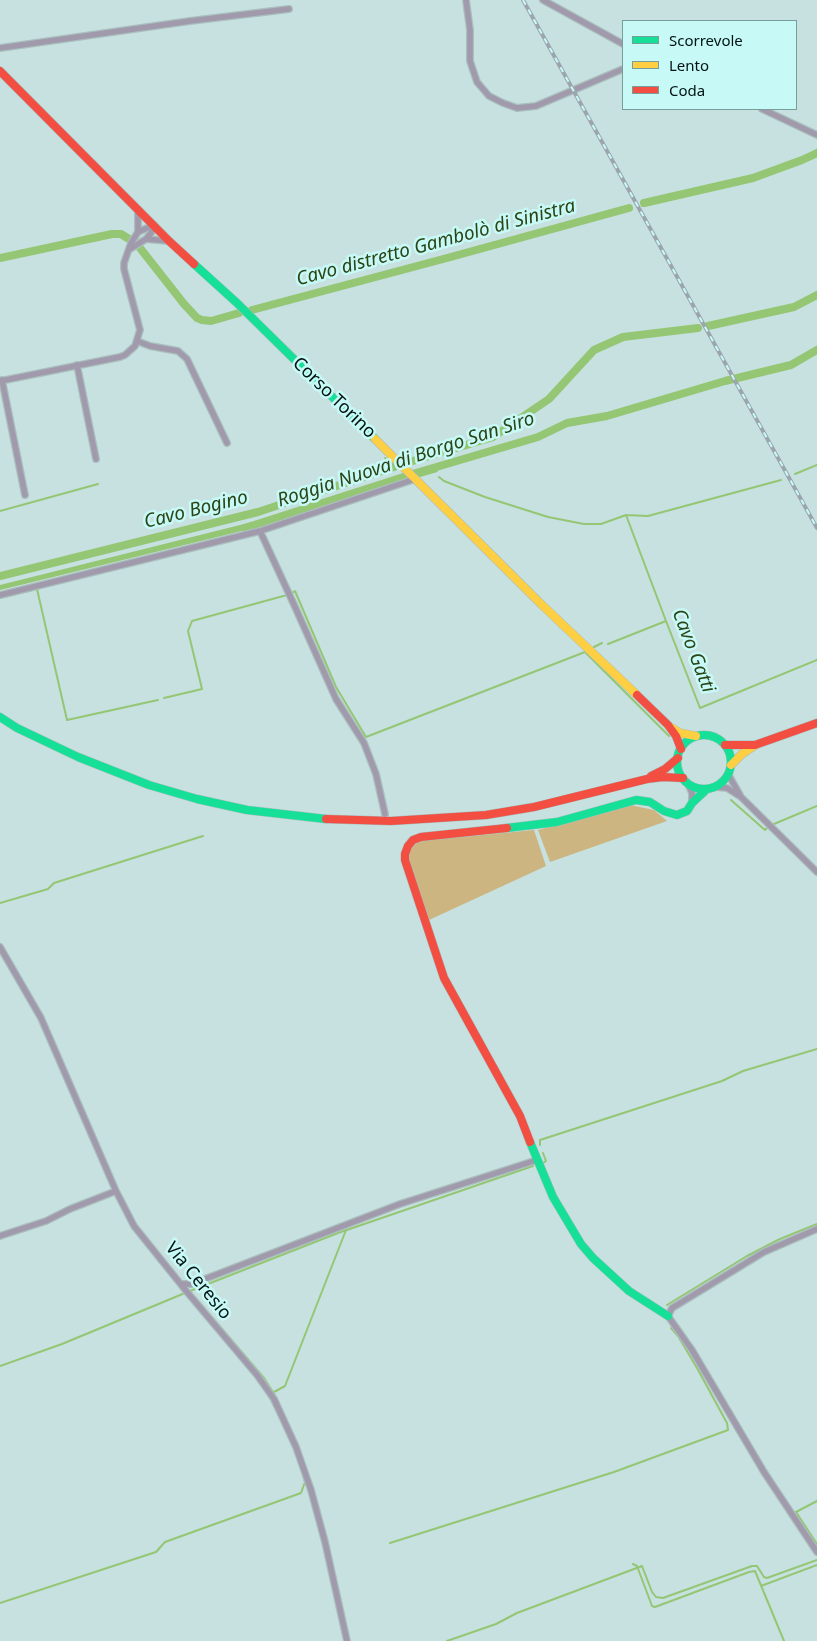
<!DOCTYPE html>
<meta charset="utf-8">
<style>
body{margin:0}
#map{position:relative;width:817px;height:1641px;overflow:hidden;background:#c6e1e0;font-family:"Noto Sans",sans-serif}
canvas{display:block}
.legend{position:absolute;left:622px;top:20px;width:175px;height:90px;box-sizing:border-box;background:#c7faf7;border:1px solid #789e9b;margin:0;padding:6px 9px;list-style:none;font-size:15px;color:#021312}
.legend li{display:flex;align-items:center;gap:10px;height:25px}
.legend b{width:25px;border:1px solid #789e9b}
</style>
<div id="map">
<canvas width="817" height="1641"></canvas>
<ul class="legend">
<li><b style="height:6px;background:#16e098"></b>Scorrevole</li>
<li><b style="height:6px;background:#ffcf43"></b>Lento</li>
<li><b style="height:6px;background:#f24e42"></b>Coda</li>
</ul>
</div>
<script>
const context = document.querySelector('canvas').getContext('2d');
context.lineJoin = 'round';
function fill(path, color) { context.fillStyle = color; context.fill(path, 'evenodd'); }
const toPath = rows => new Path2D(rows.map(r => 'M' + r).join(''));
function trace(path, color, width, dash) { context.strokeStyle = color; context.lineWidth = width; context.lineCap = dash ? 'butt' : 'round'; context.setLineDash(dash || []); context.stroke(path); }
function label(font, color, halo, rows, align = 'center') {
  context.font = font + ' "Noto Sans",sans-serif'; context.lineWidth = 5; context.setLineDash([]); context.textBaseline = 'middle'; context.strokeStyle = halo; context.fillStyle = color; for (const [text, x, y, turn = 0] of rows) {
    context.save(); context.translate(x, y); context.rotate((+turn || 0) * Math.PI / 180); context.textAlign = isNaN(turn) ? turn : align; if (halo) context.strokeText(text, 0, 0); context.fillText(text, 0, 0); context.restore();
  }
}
const forest = toPath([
 [630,805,654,810,667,821,550,862,538,830],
 [534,830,546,866,429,920,409,862,409,850,419,841]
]);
const water = toPath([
 [252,522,254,528,0,590,0,585]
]);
const stream = toPath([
 [385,458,389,463,393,462],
 [795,474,817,465],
 [420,476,437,471],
 [439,477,444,481,485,497,548,517,584,524,601,524,626,515,648,516,781,480],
 [0,511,98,484],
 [626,515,666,621,700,708,817,660],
 [292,593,295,591,336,687,366,737,585,652,669,736],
 [0,598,37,589,67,720,158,700],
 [608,644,666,621],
 [594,647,602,643],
 [164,698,202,689,188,631,192,621,287,595],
 [731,800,765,830,768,827],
 [774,824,817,806],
 [0,903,48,889,54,883,203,836],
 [540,1145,540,1140,722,1081,743,1071,817,1049],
 [543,1163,546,1161,543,1153],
 [190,1291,338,1233,533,1166],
 [194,1296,264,1378,275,1395],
 [667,1305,747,1256,780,1239,817,1224],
 [0,1366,62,1344,185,1293],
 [274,1392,285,1386,346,1230],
 [270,1398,279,1416],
 [817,1501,796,1512,817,1544],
 [390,1543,614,1472,728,1430,727,1423,697,1368,678,1336,671,1328],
 [633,1564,637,1566,652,1606,655,1607,749,1572,755,1571,784,1641],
 [761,1586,817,1565],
 [0,1603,156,1552,165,1542,301,1493,305,1482,303,1476],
 [447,1641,496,1624,517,1613,642,1566,652,1592,656,1597,663,1598,752,1566,757,1566,764,1577,767,1578,817,1560]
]);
const canal = toPath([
 [644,203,753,178,802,160,817,153],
 [140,248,184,304,197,318,202,320,211,321,239,313],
 [0,258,112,234,121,234,129,239],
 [252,310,447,258,629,208],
 [708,326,794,307,817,295],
 [406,463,493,437,549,399,594,350,623,337,698,328],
 [245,528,416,473,538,437,567,423,607,416,725,381,791,365,817,350],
 [0,576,258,512,397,466]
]);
const street = toPath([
 [466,0,470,30,470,61,477,82,489,96,503,103,517,108,536,106,623,69],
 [543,0,623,44],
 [0,48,190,21,289,9],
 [762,109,817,135],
 [138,232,154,225],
 [146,239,151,233,154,225],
 [130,249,146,239,169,241],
 [137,341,150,346,178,351,187,359,227,443],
 [77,365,96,459],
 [2,380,25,495],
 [0,381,120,357,125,355,135,346,140,330,124,269,124,263,131,243,138,232,138,210],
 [260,531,296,609,336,699,364,743,376,774,385,814],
 [0,595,260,531,415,479],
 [728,774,740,795],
 [688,784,692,793,692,803],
 [716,787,727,788,741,797,817,872],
 [0,947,41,1018,116,1191,134,1226,187,1292,257,1375,274,1399,296,1447,311,1490,325,1542,347,1641],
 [817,1229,764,1252,682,1302,672,1308,668,1316,692,1350,764,1472,817,1552],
 [0,1236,46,1221,70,1209,116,1191],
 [181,1284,192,1284,400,1204,537,1160]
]);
const fast = toPath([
 [194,264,237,303,375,439],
 [0,717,17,728,78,757,149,785,197,799,247,810,326,819],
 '677 762a27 27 0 1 1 54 0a27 27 0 1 1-54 0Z',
 [507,828,557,822,636,800,650,802,664,811,677,815,687,811,692,803,707,789],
 [530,1142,553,1197,581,1244,593,1258,629,1291,668,1316]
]);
const slow = toPath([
 [375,439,541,604,637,695],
 [672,728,680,733,696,736],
 [731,765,742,754,754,746]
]);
const jam = toPath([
 [0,71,169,241,194,264],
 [637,695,668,725,676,736,681,749],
 [725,745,755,745,817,723],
 [651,776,665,769,678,758],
 [326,819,391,821,486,815,534,807,647,779,663,777,683,778],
 [507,828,421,837,413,840,408,846,405,854,405,860,444,978,520,1116,530,1142]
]);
const rail = toPath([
 [523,0,817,528]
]);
const streetNames = [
 ["Corso Torino",334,398,44],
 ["Via Ceresio",198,1281,51]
];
const waterNames = [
 ["Cavo distretto Gambolò di Sinistra",436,243,-15],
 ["Roggia Nuova di Borgo San Siro",406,460,-18],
 ["Cavo Bogino",196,510,-14],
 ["Cavo Gatti",693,651,69]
];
fill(forest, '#ccb581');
fill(water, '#94c673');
trace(stream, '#94c673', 2);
trace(canal, '#94c673', 8);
trace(street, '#a9bebd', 8);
trace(fast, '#a9bebd', 9);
trace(slow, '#a9bebd', 9);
trace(jam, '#a9bebd', 9);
trace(street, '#a19aac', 5.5);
trace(fast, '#16e098', 8);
trace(slow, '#ffcf43', 8);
trace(jam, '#f24e42', 8);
trace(rail, '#9ca5ac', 4);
trace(rail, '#c7faf7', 2, [5.5]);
label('18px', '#021312', '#c7faf7', streetNames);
label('italic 19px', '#2c4416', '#c7faf7', waterNames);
</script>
